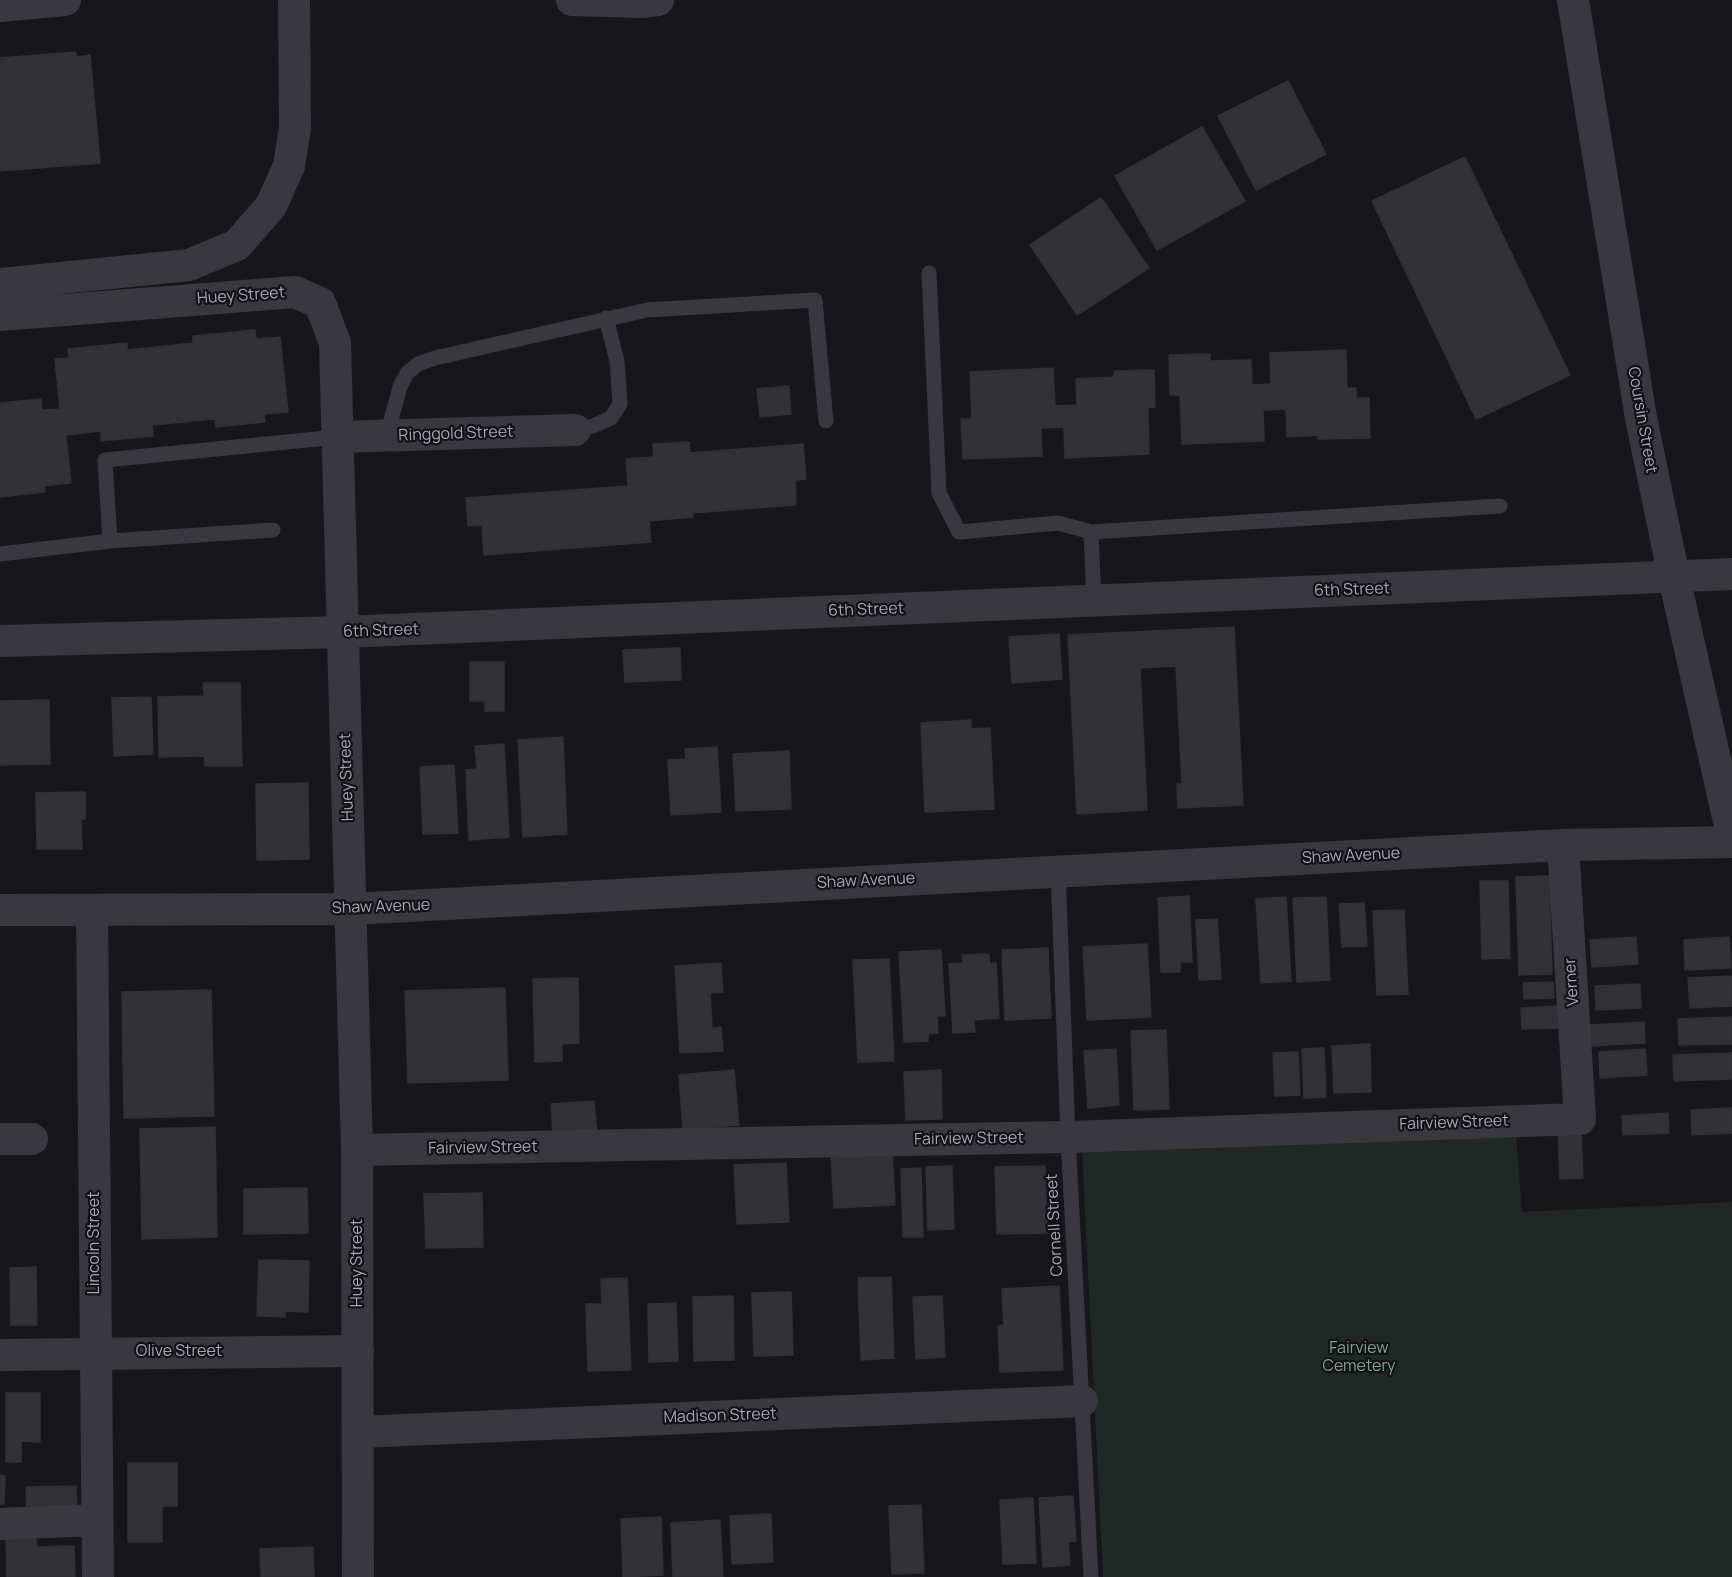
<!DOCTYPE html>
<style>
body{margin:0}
canvas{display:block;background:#171618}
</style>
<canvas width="1732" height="1577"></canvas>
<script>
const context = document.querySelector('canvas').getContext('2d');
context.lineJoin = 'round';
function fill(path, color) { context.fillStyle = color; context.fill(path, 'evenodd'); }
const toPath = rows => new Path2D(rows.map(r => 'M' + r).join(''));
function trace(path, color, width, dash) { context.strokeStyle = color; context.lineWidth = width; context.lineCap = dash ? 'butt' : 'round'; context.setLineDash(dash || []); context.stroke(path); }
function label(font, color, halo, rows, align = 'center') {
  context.font = font + ' Manrope,sans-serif'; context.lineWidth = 4.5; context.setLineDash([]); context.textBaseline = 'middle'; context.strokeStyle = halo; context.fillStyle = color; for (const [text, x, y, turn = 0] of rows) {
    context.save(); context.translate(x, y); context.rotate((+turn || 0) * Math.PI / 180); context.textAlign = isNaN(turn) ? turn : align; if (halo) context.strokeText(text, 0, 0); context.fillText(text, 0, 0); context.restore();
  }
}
const green = toPath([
 [1516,1134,1522,1212,1732,1202,1732,1577,1103,1577,1082,1150]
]);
const building = toPath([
 [75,52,77,57,90,55,100,163,0,171,0,58,75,52],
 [1288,81,1326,154,1256,190,1218,116,1288,81],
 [1202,127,1245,201,1157,250,1115,176,1202,127],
 [1465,157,1570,375,1476,419,1372,201,1465,157],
 [1101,198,1149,268,1077,315,1030,245,1101,198],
 [255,330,256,339,280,337,288,412,264,414,265,422,216,427,215,419,152,425,153,436,101,441,101,431,66,435,71,483,44,486,45,492,0,497,0,403,41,399,42,410,60,409,55,359,69,358,68,349,127,343,127,350,193,343,193,336,255,330],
 [1346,350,1347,388,1356,388,1356,398,1369,398,1370,438,1318,439,1318,435,1287,437,1286,409,1263,410,1264,441,1182,444,1180,395,1170,395,1169,355,1210,354,1210,361,1251,360,1252,385,1271,384,1270,353,1346,350],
 [1053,368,1055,406,1077,405,1076,379,1114,377,1114,371,1154,370,1155,407,1148,408,1149,454,1065,458,1064,427,1041,428,1042,456,963,459,961,419,972,419,970,372,1053,368],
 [789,386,791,414,760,417,757,389,789,386],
 [689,442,690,453,803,444,806,479,795,480,796,505,692,513,693,517,649,521,651,542,484,555,482,525,468,526,466,498,628,486,626,459,654,457,653,444,689,442],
 [1234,627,1243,805,1178,808,1177,784,1182,784,1176,666,1140,668,1147,810,1077,814,1068,635,1234,627],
 [1059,634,1062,679,1012,683,1009,637,1059,634],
 [680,648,681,680,625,682,623,650,680,648],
 [470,662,504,662,504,711,485,711,485,701,470,701,470,662],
 [203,683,240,683,242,766,205,766,204,756,159,757,158,697,204,696,203,683],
 [151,697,153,754,114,756,112,698,151,697],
 [49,700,50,764,0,765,0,701,49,700],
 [971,720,971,729,990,728,994,809,925,812,921,723,971,720],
 [563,737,567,834,523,837,518,740,563,737],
 [504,744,509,837,469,840,466,770,477,769,475,746,504,744],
 [717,747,721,812,671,815,668,760,686,759,685,749,717,747],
 [789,751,791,809,736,811,733,754,789,751],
 [454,765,458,833,423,834,420,767,454,765],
 [308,783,309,859,257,860,256,784,308,783],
 [85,792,85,819,81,819,82,849,37,849,36,793,85,792],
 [1549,876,1552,974,1519,975,1516,877,1549,876],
 [1480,881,1508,881,1510,958,1482,959,1480,881],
 [1189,896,1192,962,1180,962,1180,972,1161,972,1158,898,1189,896],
 [1286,897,1291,981,1261,983,1256,899,1286,897],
 [1326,897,1330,980,1297,982,1293,898,1326,897],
 [1364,903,1367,946,1342,947,1339,904,1364,903],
 [1404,910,1408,994,1377,995,1373,911,1404,910],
 [1217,919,1221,979,1199,980,1196,920,1217,919],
 [1636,937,1638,964,1592,967,1590,940,1636,937],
 [1729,937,1731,968,1685,970,1684,940,1729,937],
 [1147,944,1151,1017,1087,1020,1083,947,1147,944],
 [1048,948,1051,1018,1005,1020,1002,950,1048,948],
 [941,950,945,1016,937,1016,938,1033,928,1034,928,1041,904,1042,899,952,941,950],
 [989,954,990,964,996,963,999,1018,974,1020,975,1032,953,1033,949,964,963,963,962,955,989,954],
 [889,959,894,1061,858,1062,853,960,889,959],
 [721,963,723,992,710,993,712,1028,721,1027,723,1051,680,1053,675,966,721,963],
 [1732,976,1732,1006,1690,1008,1688,978,1732,976],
 [578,978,579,1043,562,1044,562,1061,535,1062,533,979,578,978],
 [1553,982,1554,998,1524,999,1523,983,1553,982],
 [1640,984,1641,1008,1596,1010,1595,986,1640,984],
 [505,988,508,1080,408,1083,405,991,505,988],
 [211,990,214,1116,124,1118,122,992,211,990],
 [1557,1006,1558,1028,1522,1029,1521,1008,1557,1006],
 [1732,1017,1732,1044,1679,1045,1678,1019,1732,1017],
 [1644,1022,1645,1043,1590,1046,1590,1025,1644,1022],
 [1166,1030,1169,1109,1134,1110,1131,1031,1166,1030],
 [1370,1044,1371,1092,1334,1093,1332,1046,1370,1044],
 [1324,1048,1326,1097,1304,1098,1302,1049,1324,1048],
 [1116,1049,1119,1105,1088,1108,1084,1051,1116,1049],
 [1645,1049,1647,1075,1600,1078,1599,1052,1645,1049],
 [1298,1052,1300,1095,1275,1096,1273,1053,1298,1052],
 [1732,1053,1732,1079,1674,1081,1673,1055,1732,1053],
 [734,1070,739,1125,683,1129,679,1075,734,1070],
 [941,1070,942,1119,906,1120,904,1072,941,1070],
 [594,1101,597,1132,553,1135,551,1104,594,1101],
 [1732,1108,1732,1133,1692,1135,1691,1110,1732,1108],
 [1668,1113,1669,1133,1623,1135,1622,1116,1668,1113],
 [215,1127,217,1237,142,1239,140,1129,215,1127],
 [1581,1129,1583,1178,1560,1179,1558,1130,1581,1129],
 [892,1151,895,1205,834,1208,831,1154,892,1151],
 [786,1163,789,1222,737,1224,734,1165,786,1163],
 [952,1166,954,1229,928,1230,926,1167,952,1166],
 [1045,1166,1047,1233,997,1234,995,1167,1045,1166],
 [921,1168,923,1237,903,1237,901,1169,921,1168],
 [307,1188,308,1233,244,1234,244,1189,307,1188],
 [482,1193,483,1247,426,1248,424,1194,482,1193],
 [259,1260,309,1261,308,1312,285,1311,285,1317,257,1316,259,1260],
 [36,1267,37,1325,11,1325,10,1268,36,1267],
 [891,1277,894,1358,861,1360,858,1278,891,1277],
 [627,1278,631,1370,588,1371,586,1304,602,1304,601,1279,627,1278],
 [1059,1286,1063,1370,1000,1372,998,1326,1004,1325,1002,1289,1059,1286],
 [791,1292,793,1355,754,1356,752,1293,791,1292],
 [733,1296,734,1360,694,1361,693,1297,733,1296],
 [942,1296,945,1357,916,1359,913,1297,942,1296],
 [676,1303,678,1361,649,1362,648,1304,676,1303],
 [6,1393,40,1393,40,1442,21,1441,21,1462,6,1462,6,1393],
 [128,1463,177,1463,177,1506,162,1506,162,1542,128,1542,128,1463],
 [0,1475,5,1476,4,1504,0,1504,0,1475],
 [76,1486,77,1512,27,1513,26,1487,76,1486],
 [1073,1496,1076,1541,1068,1542,1070,1565,1043,1567,1039,1498,1073,1496],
 [1033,1498,1036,1563,1003,1564,1000,1500,1033,1498],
 [921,1505,924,1573,892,1574,889,1506,921,1505],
 [771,1514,773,1562,732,1564,730,1516,771,1514],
 [661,1517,663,1575,623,1577,621,1519,661,1517],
 [720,1520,723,1577,673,1577,671,1523,720,1520],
 [36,1539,36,1547,74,1546,75,1577,7,1577,6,1540,36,1539],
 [313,1547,314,1577,261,1577,260,1549,313,1547]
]);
const service = toPath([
 [929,273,939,493,959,532,1058,523,1091,532,1094,601],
 [575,430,593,426,611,418,620,404,617,361,606,318],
 [387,435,400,387,407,373,418,364,435,358,647,310,815,300,826,421],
 [1091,532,1500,506],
 [110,541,273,530],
 [0,554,110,541,105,460,337,437],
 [1058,870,1068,1137,1091,1577]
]);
const minor = toPath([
 [572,0,642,2,658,0],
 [1573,0,1641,418,1674,577,1732,835],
 [0,6,65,0],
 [0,284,189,265,237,245,271,206,289,166,295,128,294,0],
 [0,315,295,292,320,303,335,343,357,1150,358,1577],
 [337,437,575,430],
 [0,641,342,632,1732,574],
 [0,910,352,909,1563,845,1732,842],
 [92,910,98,1577],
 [0,1139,32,1139],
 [357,1150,1068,1137,1580,1119,1563,845],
 [0,1355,358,1351],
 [358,1432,1082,1401],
 [0,1524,97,1520]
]);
const streetNames = [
 ["Huey Street",241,296,-4],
 ["Coursin Street",1642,420,80],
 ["Ringgold Street",456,434,-2],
 ["6th Street",1352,590,-2],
 ["6th Street",866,610,-2],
 ["6th Street",381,631,-2],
 ["Huey Street",347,777,-92],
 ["Shaw Avenue",1351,856,-3],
 ["Shaw Avenue",866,881,-3],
 ["Shaw Avenue",381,907,-2],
 ["Verner",1572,982,-94],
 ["Fairview Street",1454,1123,-2],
 ["Fairview Street",969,1139,-1],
 ["Fairview Street",483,1148,-1],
 ["Cornell Street",1055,1225,-93],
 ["Lincoln Street",95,1243,-90],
 ["Huey Street",358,1263,-90],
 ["Olive Street",179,1352],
 ["Madison Street",720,1416,-2]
];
const parkNames = [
 ["Fairview",1359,1349],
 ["Cemetery",1359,1367]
];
fill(green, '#1f2824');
fill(building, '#323134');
trace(building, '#313034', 1.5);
trace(service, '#3a383f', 15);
trace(minor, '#3a383f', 32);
label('16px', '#a8a7b9', '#121113', streetNames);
label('16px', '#7ca58e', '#121113', parkNames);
</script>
